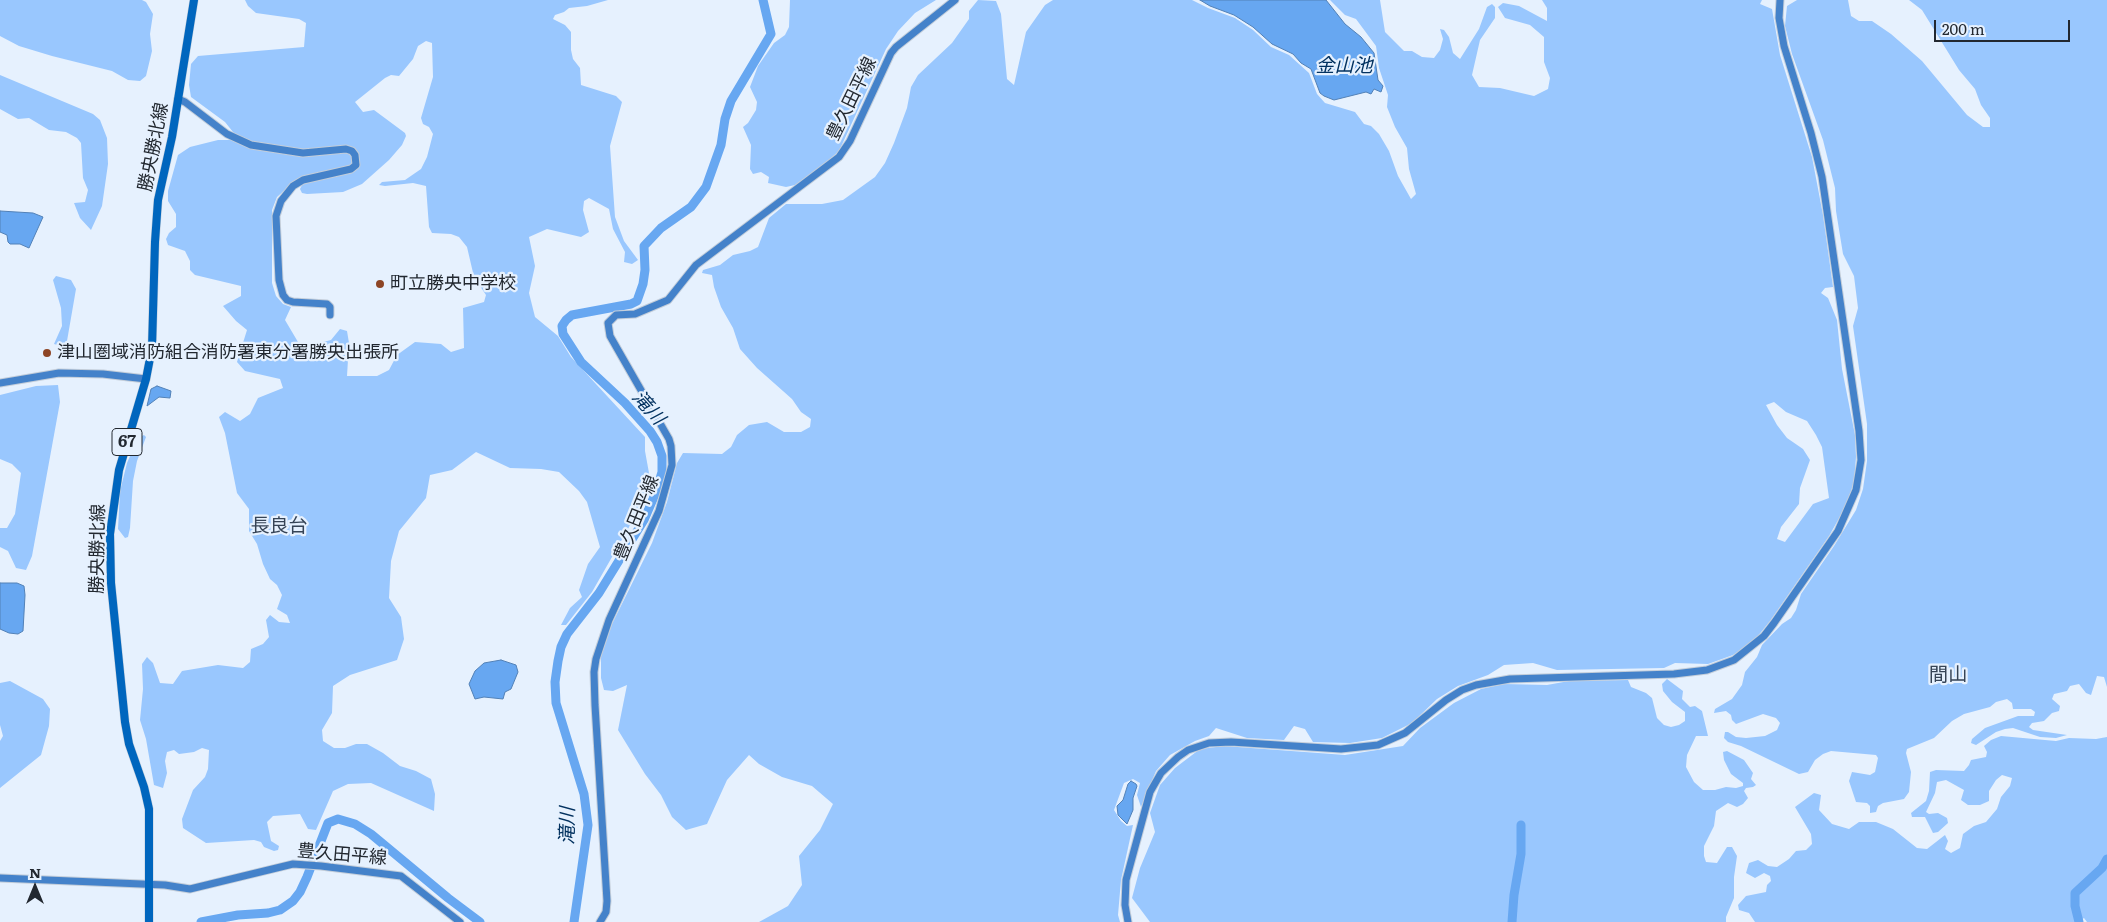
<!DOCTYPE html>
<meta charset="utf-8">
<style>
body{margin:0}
#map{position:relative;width:2107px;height:922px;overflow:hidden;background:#e6f1fe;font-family:Literata,serif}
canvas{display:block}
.north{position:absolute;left:10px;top:862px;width:50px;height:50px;-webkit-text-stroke:4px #e6f1fe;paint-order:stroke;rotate:0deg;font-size:14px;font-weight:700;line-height:20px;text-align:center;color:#222830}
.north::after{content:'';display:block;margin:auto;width:18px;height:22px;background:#222830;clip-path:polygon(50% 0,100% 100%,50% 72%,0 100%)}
.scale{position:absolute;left:1934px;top:20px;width:136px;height:22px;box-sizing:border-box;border:2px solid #222830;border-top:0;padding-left:6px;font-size:15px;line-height:18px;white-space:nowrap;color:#222830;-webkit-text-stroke:4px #e6f1fe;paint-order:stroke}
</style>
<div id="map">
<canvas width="2107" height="922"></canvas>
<div class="north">N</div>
<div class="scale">200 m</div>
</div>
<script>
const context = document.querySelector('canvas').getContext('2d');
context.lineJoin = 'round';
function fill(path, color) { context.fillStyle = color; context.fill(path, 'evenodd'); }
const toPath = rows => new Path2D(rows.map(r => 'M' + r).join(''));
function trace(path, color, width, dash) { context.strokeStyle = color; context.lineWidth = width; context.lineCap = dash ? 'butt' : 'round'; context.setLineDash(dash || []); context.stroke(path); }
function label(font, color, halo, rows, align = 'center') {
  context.font = font + ' Literata,"Noto Sans JP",serif'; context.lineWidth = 4.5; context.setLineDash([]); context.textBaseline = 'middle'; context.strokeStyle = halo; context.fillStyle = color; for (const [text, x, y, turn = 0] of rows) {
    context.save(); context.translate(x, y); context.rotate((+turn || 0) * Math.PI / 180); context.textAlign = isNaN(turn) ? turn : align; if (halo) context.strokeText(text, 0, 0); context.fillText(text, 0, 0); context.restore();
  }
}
const green = toPath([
 [0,0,142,0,146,2,153,14,150,34,152,51,146,76,140,81,128,80,112,71,52,56,19,46,0,36],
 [245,0,608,0,587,6,569,8,564,12,555,15,553,19,565,25,571,32,571,50,573,59,580,68,581,85,616,96,622,102,610,146,615,217,624,241,638,260,632,264,624,262,625,252,613,229,609,209,589,198,584,201,583,210,589,232,581,237,547,229,529,237,535,266,529,293,535,317,558,336,571,357,645,437,645,451,651,484,628,529,592,592,566,625,561,625,570,608,582,597,579,590,588,564,600,547,587,502,579,491,559,472,541,469,510,468,476,452,452,470,430,475,426,498,399,531,391,561,389,598,401,617,404,639,397,660,350,675,333,686,332,713,322,730,323,741,334,748,345,748,356,744,367,744,383,753,400,766,416,771,431,779,435,794,434,811,371,783,348,784,333,791,316,830,308,829,300,814,273,816,267,822,271,841,279,846,278,850,274,851,264,847,261,842,254,840,206,843,183,828,182,819,193,790,205,777,208,769,209,750,202,748,194,752,179,754,174,750,167,752,165,761,167,773,163,788,154,785,146,739,140,720,143,689,142,664,147,657,153,663,160,683,173,684,182,671,218,665,243,668,250,662,251,649,263,644,269,637,266,620,270,615,279,622,290,623,287,615,277,609,282,595,277,585,270,579,263,564,257,544,249,531,249,509,237,493,225,433,219,417,225,412,240,421,250,414,258,398,283,388,280,379,245,371,237,362,247,330,236,321,223,306,241,296,241,286,195,275,190,270,190,261,185,251,168,245,166,239,169,233,176,227,176,214,168,201,168,191,178,155,190,147,218,140,231,140,233,132,225,122,191,97,189,85,191,64,198,56,304,47,306,23,299,19,256,13,248,6],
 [426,41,432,43,433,77,421,118,423,124,429,127,433,134,427,157,421,169,405,180,382,182,379,185,385,186,413,183,426,186,429,227,432,233,451,234,459,237,467,247,474,277,486,295,484,302,463,308,464,348,451,352,441,344,415,342,397,355,389,370,377,376,347,376,349,343,347,331,340,329,331,340,311,345,298,342,285,320,291,307,283,304,276,296,272,283,272,210,277,197,296,180,302,185,300,189,302,193,307,194,343,192,362,184,389,160,402,145,406,136,405,133,374,110,363,112,355,102,385,78,391,75,399,76,413,59,418,46],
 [790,0,936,0,915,13,898,31,886,49,839,151,821,167,795,185,786,187,768,183,769,177,761,172,753,174,750,169,751,145,743,127,748,123,756,110,757,102,750,87,758,66,774,43,785,35,789,27],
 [978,0,996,1,1001,14,1007,79,1014,85,1026,32,1045,5,1053,0,1192,0,1208,8,1235,18,1253,30,1271,47,1289,55,1309,73,1317,94,1325,103,1355,112,1364,124,1371,126,1379,134,1389,151,1398,176,1411,199,1416,194,1409,169,1407,148,1395,127,1387,107,1388,95,1379,68,1376,46,1356,19,1345,15,1330,0,1380,0,1385,32,1404,51,1412,51,1422,57,1434,58,1440,50,1443,39,1440,29,1444,30,1449,37,1453,53,1460,59,1479,29,1487,7,1492,4,1495,7,1495,18,1480,40,1472,75,1479,87,1500,88,1534,96,1548,89,1550,78,1544,62,1544,37,1530,25,1505,18,1498,7,1503,3,1519,6,1547,21,1547,8,1542,0,1762,0,1760,4,1772,9,1780,55,1812,157,1823,215,1833,287,1825,288,1821,293,1828,298,1837,320,1842,369,1855,435,1856,457,1854,482,1846,506,1829,536,1770,621,1753,642,1733,655,1708,664,1675,663,1664,668,1557,670,1533,663,1504,665,1488,675,1458,686,1437,699,1412,723,1382,738,1350,743,1313,742,1305,729,1294,726,1284,740,1247,738,1216,728,1209,736,1195,741,1170,755,1156,771,1141,807,1137,795,1140,783,1133,779,1124,783,1114,810,1121,821,1127,826,1133,825,1121,880,1118,915,1120,922,759,922,788,906,802,885,799,856,820,830,833,804,812,786,782,777,759,764,749,755,727,780,707,824,686,830,672,817,661,795,645,774,618,730,627,685,613,691,604,690,601,678,601,656,612,624,652,543,667,502,677,463,683,453,722,454,731,447,737,435,749,425,767,422,784,432,801,432,810,427,811,419,801,412,792,399,757,368,740,349,733,328,721,307,714,287,712,275,702,273,703,270,720,265,733,255,750,251,758,247,769,218,786,204,822,204,843,200,875,177,885,163,894,143,907,108,911,87,918,75,952,43,969,19,969,11],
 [1774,402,1786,412,1807,421,1816,435,1822,447,1829,498,1813,504,1785,542,1777,539,1781,527,1799,504,1800,488,1810,460,1803,449,1787,438,1777,425,1766,405],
 [1797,0,1848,0,1851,16,1859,21,1872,21,1891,34,1922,61,1967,115,1983,127,1990,127,1990,118,1981,105,1975,89,1959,70,1922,10,1909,0,2107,0,2107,687,2104,677,2097,676,2091,695,2086,693,2079,684,2070,686,2067,691,2054,694,2052,699,2060,706,2059,711,2052,713,2044,721,2032,723,2029,727,2033,730,2067,735,2056,738,2040,737,2013,728,2005,729,1996,732,1976,745,1971,743,1972,739,1985,728,2018,716,2034,716,2035,712,2031,709,2013,709,2012,703,2007,699,1996,702,1990,707,1964,714,1952,721,1934,738,1907,749,1906,753,1911,772,1909,792,1904,799,1883,803,1878,806,1876,812,1870,813,1870,806,1867,803,1856,802,1849,781,1852,772,1870,775,1875,772,1878,758,1876,755,1831,751,1823,754,1815,760,1808,772,1799,774,1741,746,1728,742,1724,738,1725,732,1728,732,1736,737,1746,738,1765,736,1777,730,1780,723,1776,718,1763,714,1736,724,1732,720,1731,715,1726,711,1714,713,1715,709,1732,699,1742,685,1745,672,1757,657,1762,645,1782,624,1791,618,1796,610,1801,594,1834,546,1856,510,1863,489,1867,461,1867,424,1853,326,1858,308,1854,276,1843,254,1836,211,1835,188,1823,140,1792,54,1785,26,1787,6],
 [0,75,93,114,100,120,107,138,108,164,102,206,91,230,80,218,74,203,85,202,88,190,83,178,81,143,77,138,66,132,49,130,29,118,18,119,0,109],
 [56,276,71,280,76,289,67,341,61,346,54,344,62,326,61,308,53,280],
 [58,385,60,402,32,556,26,570,16,568,8,551,0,547,0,528,7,528,15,514,21,473,12,464,0,459,0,395,36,386],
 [144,435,146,437,137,461,133,481,130,528,128,537,125,538,118,529,120,491,127,463,138,438],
 [1667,679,1683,691,1682,699,1690,707,1695,706,1702,711,1708,736,1696,736,1687,755,1686,767,1694,782,1703,790,1715,790,1726,787,1736,788,1743,786,1743,783,1731,774,1724,760,1723,752,1727,751,1744,760,1753,773,1751,779,1756,785,1753,787,1746,788,1744,791,1748,798,1743,804,1737,807,1728,803,1716,811,1714,826,1704,846,1704,856,1706,862,1717,863,1727,847,1732,847,1737,856,1734,877,1734,898,1726,917,1726,922,1150,922,1132,898,1140,868,1155,832,1150,813,1160,785,1175,768,1200,749,1224,746,1345,755,1403,746,1420,728,1454,703,1481,689,1504,684,1547,685,1569,681,1628,680,1631,687,1646,693,1652,698,1657,718,1664,725,1671,727,1679,725,1685,721,1685,712,1672,702,1663,691,1662,684],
 [10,681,43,699,50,709,49,726,41,755,0,788,0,741,3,736,0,725,0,683],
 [2001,736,2056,741,2069,738,2096,739,2107,737,2107,922,2087,922,2084,918,2077,922,1755,922,1749,913,1739,910,1738,905,1746,896,1766,892,1767,885,1771,881,1770,876,1764,873,1755,878,1746,873,1749,863,1758,860,1768,866,1777,867,1789,859,1796,851,1806,850,1812,844,1811,834,1795,807,1814,793,1821,795,1819,810,1832,824,1849,829,1859,822,1876,822,1893,829,1917,848,1927,849,1945,835,1948,841,1945,849,1951,853,1960,848,1963,834,1974,826,1986,822,1997,809,2001,797,2010,786,2012,778,2002,775,1996,780,1989,791,1989,801,1980,805,1968,805,1961,800,1964,790,1946,780,1937,782,1935,793,1926,812,1929,814,1938,813,1947,818,1948,823,1938,832,1933,833,1925,817,1912,817,1911,813,1926,801,1929,791,1930,772,1936,770,1964,771,1969,765,1971,760,1986,757,1987,752,1984,746,1991,740]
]);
const water = toPath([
 [1200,0,1326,0,1345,24,1361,37,1374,53,1378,80,1383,86,1381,92,1374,89,1371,94,1366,92,1334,100,1324,96,1320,93,1311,69,1301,63,1293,54,1272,44,1253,27,1234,15,1210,6,1200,0],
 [0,211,33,213,43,217,29,248,20,244,10,244,8,242,7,235,0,232,0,211],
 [157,386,171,391,170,398,159,397,147,406,151,389,157,386],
 [0,583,17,583,24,586,25,595,23,631,18,634,9,633,0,629,0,583],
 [501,660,516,665,518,672,511,689,505,692,503,699,484,697,475,699,469,684,475,671,484,663,501,660],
 [1131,781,1136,784,1137,786,1133,798,1133,810,1127,824,1118,815,1117,806,1123,800,1128,784,1131,781]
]);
const river = toPath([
 [201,922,238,915,268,913,280,910,293,901,300,892,307,877,328,823,338,819,355,824,371,834,448,898,480,922],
 [574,922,588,825,584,794,556,703,555,682,558,661,561,647,567,634,599,593,644,520,656,492,662,472,662,456,657,442,650,431,625,403,581,362,563,334,562,326,566,320,572,315,631,304,637,301,643,284,645,270,644,246,661,228,691,207,706,187,721,145,725,119,731,101,771,34,763,0],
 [1512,922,1514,895,1521,854,1521,825],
 [2079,922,2075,906,2075,893,2102,868,2107,859]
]);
const secondary = toPath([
 [178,99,185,102,227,134,251,145,303,153,346,149,352,151,355,155,356,165,351,169,303,180,293,186,281,201,276,216,279,280,283,295,287,300,293,302,327,304,330,307,330,315],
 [0,383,59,373,103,374,146,379],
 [0,878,165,885,190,889,293,864,321,866,401,876,460,922],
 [600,922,606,912,607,901,595,705,594,672,596,659,609,620,659,511,672,465,671,446,669,439,610,336,608,323,616,315,635,314,668,300,696,265,839,157,850,141,891,53,896,47,955,0],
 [1128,922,1125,905,1126,880,1150,792,1161,773,1178,757,1188,750,1209,743,1231,742,1341,749,1378,745,1405,733,1446,700,1462,690,1476,685,1510,679,1674,674,1707,670,1734,660,1764,636,1774,623,1838,531,1856,490,1861,460,1859,431,1822,177,1811,133,1784,46,1779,18,1780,0]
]);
const primary = toPath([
 [149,922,149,809,144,787,129,744,125,722,111,583,110,534,119,470,146,379,152,348,155,242,158,200,172,137,194,0]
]);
const markers = [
 [380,284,5,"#8d4525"],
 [47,353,5,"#8d4525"]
];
const shields = [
 [127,442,30]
];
const shieldNames = [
 ["67",127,442]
];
const streetNames = [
 ["豊久田平線",852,99,-64],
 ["勝央勝北線",154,147,-79],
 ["豊久田平線",637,518,-68],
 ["勝央勝北線",98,549,-89],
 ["豊久田平線",342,855,5]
];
const poiNames = [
 ["町立勝央中学校",390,284],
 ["津山圏域消防組合消防署東分署勝央出張所",57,353]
];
const waterNames = [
 ["金山池",1344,66],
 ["滝川",648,408,48],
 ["滝川",568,826,-89]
];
const neighbourhoodNames = [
 ["長良台",279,526],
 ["間山",1948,675]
];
fill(green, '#99c7fe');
fill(water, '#67a7f1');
trace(water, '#5281b7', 1);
trace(river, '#67a7f1', 9);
trace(secondary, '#c3cdd9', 9);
trace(primary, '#c3cdd9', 9);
trace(secondary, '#4482ca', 7);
trace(primary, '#0066be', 8);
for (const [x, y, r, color] of markers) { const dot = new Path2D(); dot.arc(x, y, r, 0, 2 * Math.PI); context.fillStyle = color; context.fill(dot); trace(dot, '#e6f1fe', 2); }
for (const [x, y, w] of shields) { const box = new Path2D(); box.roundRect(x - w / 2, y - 13.5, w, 27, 4); context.fillStyle = '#e6f1fe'; context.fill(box); trace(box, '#222830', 1); }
label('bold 16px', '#222830', null, shieldNames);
label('18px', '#222830', '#e6f1fe', streetNames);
label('18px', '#222830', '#e6f1fe', poiNames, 'left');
label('italic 19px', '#033260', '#e6f1fe', waterNames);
label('19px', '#364456', '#e6f1fe', neighbourhoodNames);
</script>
